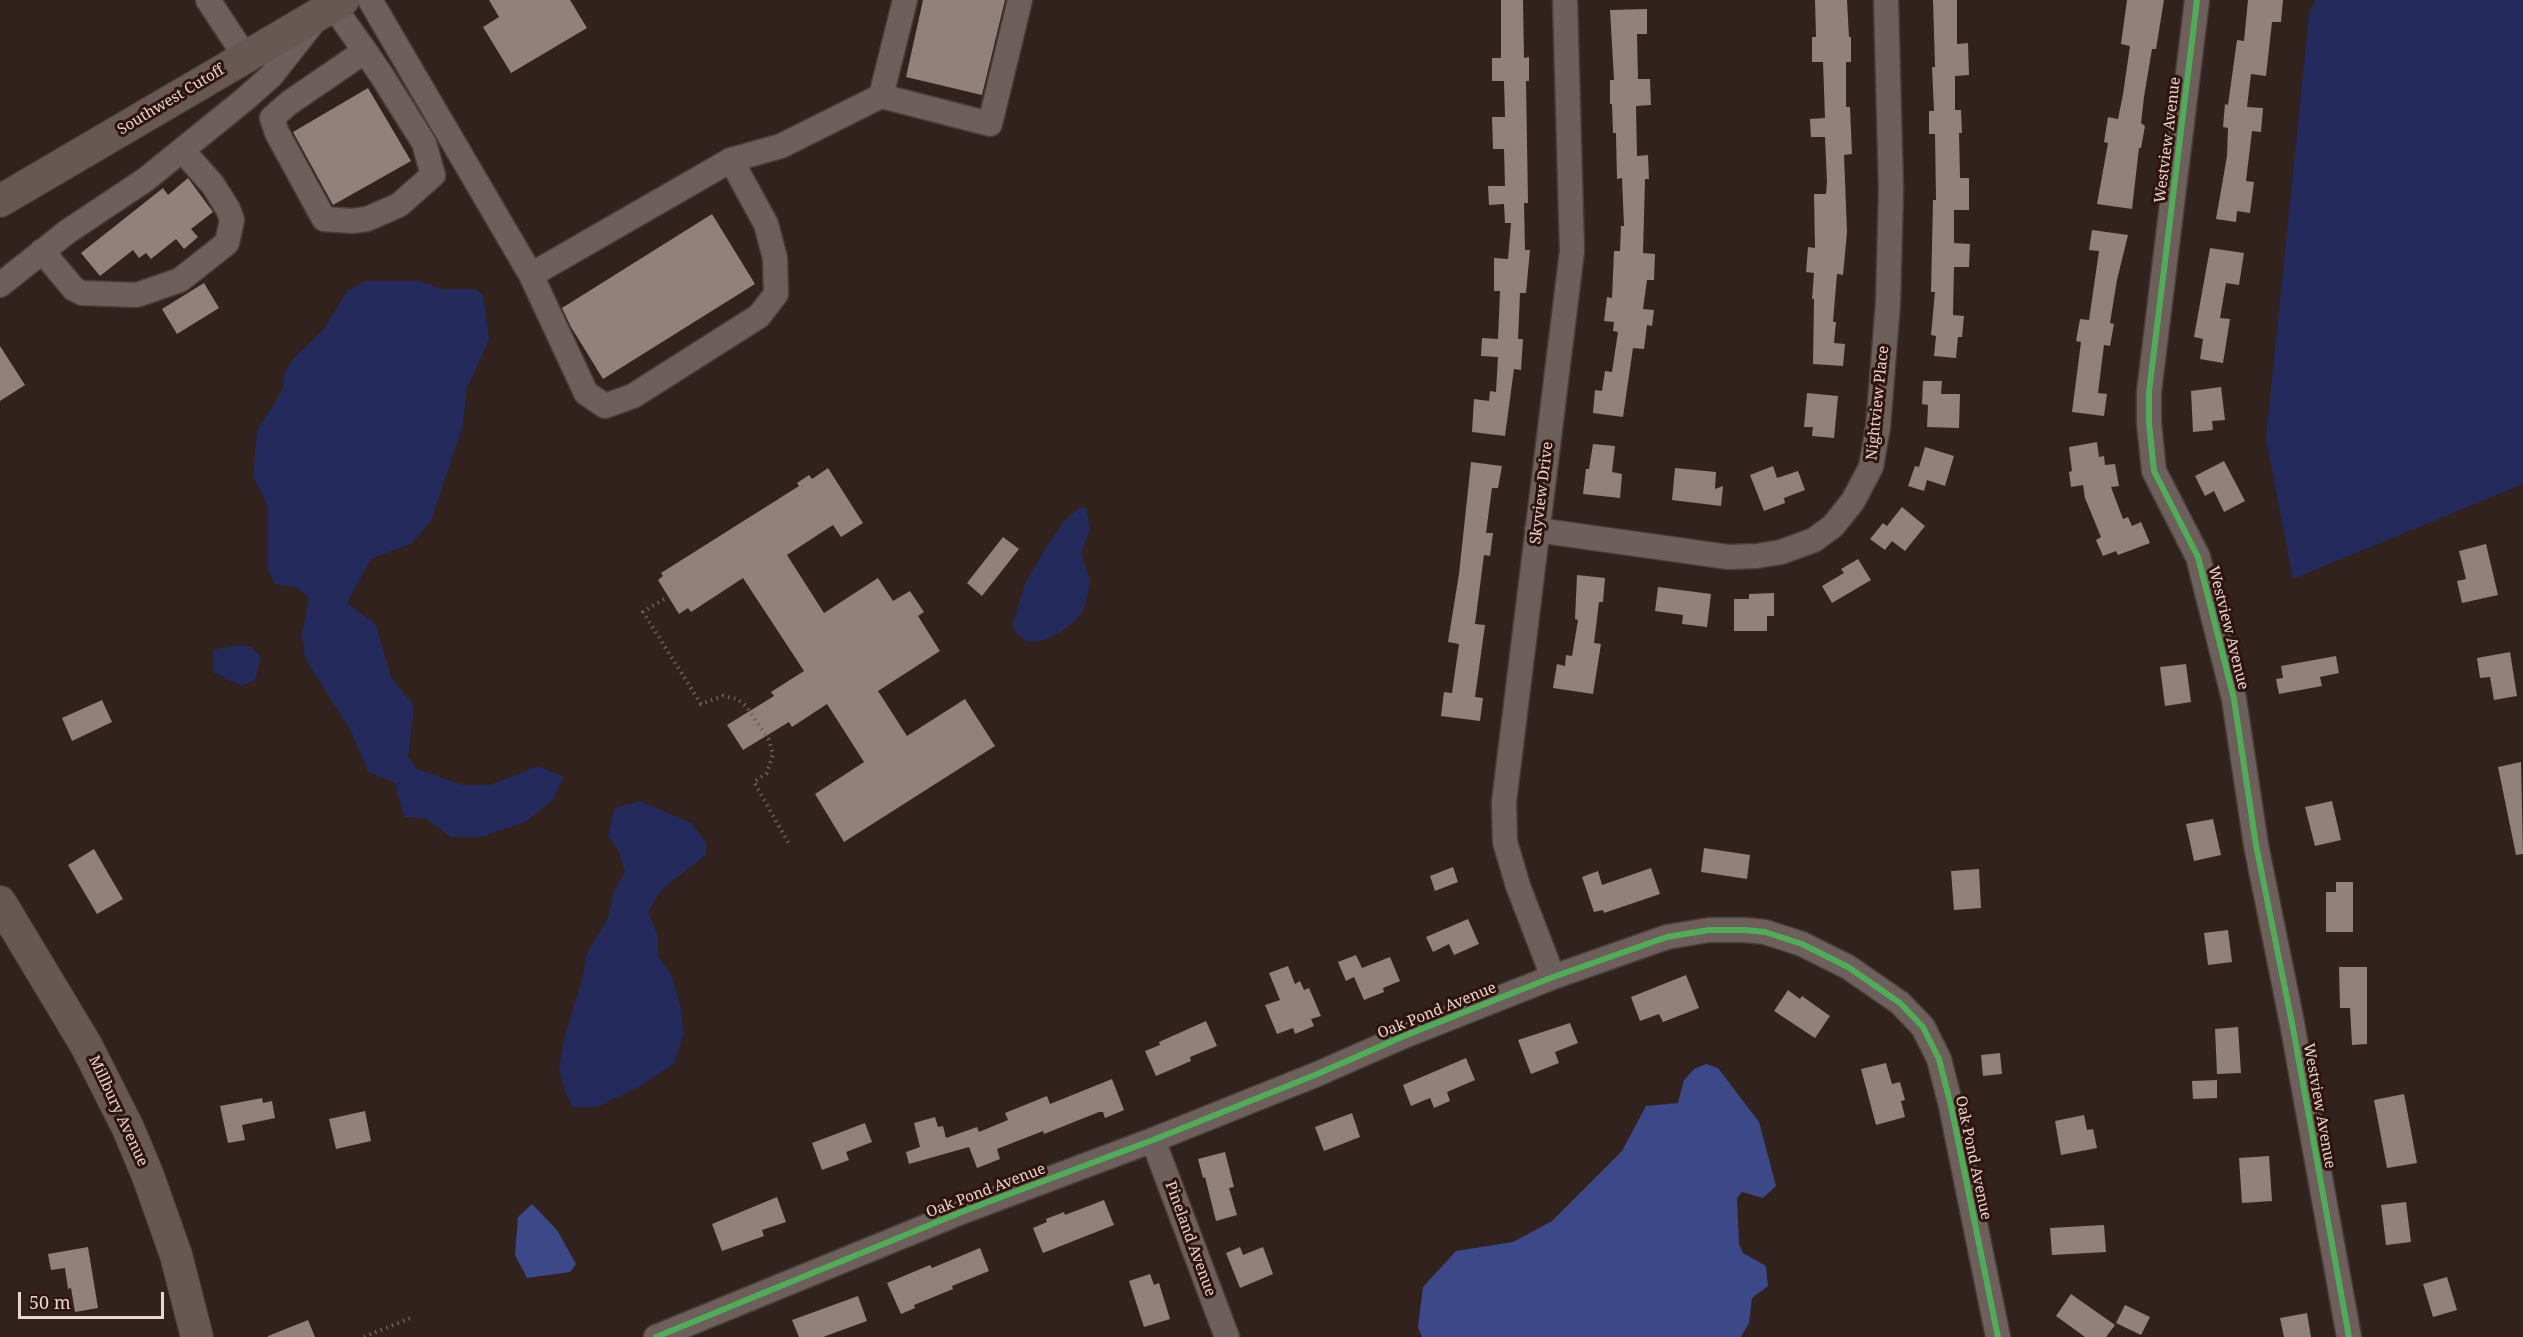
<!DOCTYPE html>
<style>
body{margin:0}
#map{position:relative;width:2523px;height:1337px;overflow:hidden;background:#31221d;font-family:"Noto Serif",serif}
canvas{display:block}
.scale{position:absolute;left:18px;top:1292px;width:146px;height:27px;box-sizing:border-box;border:3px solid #e9d6d0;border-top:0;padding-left:8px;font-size:18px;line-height:21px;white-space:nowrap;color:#e9d6d0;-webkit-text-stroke:4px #2e140c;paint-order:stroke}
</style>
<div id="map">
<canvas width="2523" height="1337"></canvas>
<div class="scale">50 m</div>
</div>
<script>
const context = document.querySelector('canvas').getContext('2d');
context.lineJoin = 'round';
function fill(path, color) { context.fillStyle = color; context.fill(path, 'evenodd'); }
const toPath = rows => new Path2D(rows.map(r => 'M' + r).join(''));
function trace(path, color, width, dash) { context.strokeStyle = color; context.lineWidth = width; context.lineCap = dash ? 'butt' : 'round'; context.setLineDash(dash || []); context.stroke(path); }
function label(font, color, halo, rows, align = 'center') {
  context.font = font + ' "Noto Serif",serif'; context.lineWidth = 6; context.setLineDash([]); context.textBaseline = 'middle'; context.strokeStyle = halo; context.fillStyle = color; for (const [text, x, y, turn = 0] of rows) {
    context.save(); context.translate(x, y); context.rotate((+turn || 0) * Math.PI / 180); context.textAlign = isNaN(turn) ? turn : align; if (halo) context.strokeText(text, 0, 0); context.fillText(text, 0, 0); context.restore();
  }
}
const green = toPath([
 [2315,0,2523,0,2523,484,2293,579,2266,439,2309,14],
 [365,281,420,281,441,289,475,289,483,295,489,339,466,391,463,426,431,521,412,543,371,559,347,603,376,625,391,677,414,706,408,757,417,769,463,785,490,785,538,766,563,777,554,799,525,822,481,837,451,837,425,818,404,817,395,783,368,772,352,733,305,658,302,634,309,598,296,587,275,584,268,570,268,506,253,477,257,431,283,389,285,371,294,358,324,329,347,291],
 [1086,507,1090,529,1081,554,1090,580,1085,607,1076,620,1059,633,1045,640,1029,642,1016,634,1013,624,1025,583,1044,551,1065,520,1079,508],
 [239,645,251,647,261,657,255,680,241,686,213,672,213,650],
 [640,801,691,823,706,842,706,855,662,889,648,912,658,937,658,956,672,976,680,1005,684,1032,675,1063,642,1085,597,1107,573,1107,566,1094,559,1071,564,1038,583,977,586,956,608,918,614,891,625,872,619,851,608,835,615,808]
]);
const water = toPath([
 [1706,1064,1718,1068,1759,1122,1776,1186,1763,1198,1742,1192,1737,1198,1739,1244,1743,1253,1766,1266,1768,1286,1752,1298,1749,1323,1741,1337,1422,1337,1418,1327,1423,1287,1456,1251,1513,1242,1552,1221,1622,1151,1646,1106,1678,1103,1684,1080,1694,1069],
 [532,1204,557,1230,576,1264,570,1272,527,1278,515,1255,518,1217]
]);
const building = toPath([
 [489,0,570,0,587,28,511,73,483,27,499,17],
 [923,0,1005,0,982,95,906,77],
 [1501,0,1523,0,1524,58,1529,57,1529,81,1526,81,1528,203,1524,203,1525,250,1530,250,1526,293,1520,293,1518,339,1523,339,1521,370,1514,369,1505,436,1472,432,1474,399,1489,401,1490,391,1496,392,1498,357,1481,356,1482,338,1498,339,1500,291,1494,291,1494,258,1508,259,1511,223,1505,223,1504,204,1489,205,1488,186,1505,186,1504,149,1493,149,1492,117,1505,117,1504,81,1492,81,1492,58,1501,58],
 [1815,0,1847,0,1849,37,1851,37,1851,62,1846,62,1846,107,1850,107,1852,154,1844,155,1847,232,1843,275,1837,274,1833,322,1836,322,1834,343,1845,344,1843,366,1813,364,1814,299,1812,299,1814,273,1806,272,1808,247,1815,248,1814,194,1826,194,1827,182,1825,137,1811,137,1810,119,1825,118,1823,62,1812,62,1812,37,1816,37],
 [1933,0,1957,0,1957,44,1968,43,1969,75,1955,76,1955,110,1961,110,1962,133,1959,133,1960,178,1969,178,1969,210,1954,210,1954,243,1970,244,1969,267,1954,267,1953,315,1964,316,1962,337,1958,337,1956,358,1934,356,1936,336,1931,335,1935,292,1931,292,1933,200,1936,200,1935,134,1929,134,1929,111,1934,111,1932,67,1935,67],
 [2127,0,2164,0,2156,49,2152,49,2144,97,2141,123,2145,126,2141,148,2139,148,2132,209,2097,204,2108,143,2104,142,2108,117,2118,119,2123,94,2130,46,2121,44],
 [2248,0,2283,0,2281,22,2272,22,2266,76,2251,74,2247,107,2263,108,2261,132,2252,131,2246,181,2254,182,2250,213,2237,211,2236,222,2216,219,2227,156,2228,128,2223,127,2225,104,2228,105,2237,40,2244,41],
 [1647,9,1647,34,1637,34,1638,79,1650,79,1651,105,1636,106,1637,156,1648,155,1649,179,1645,179,1643,253,1655,254,1654,280,1647,280,1643,309,1654,310,1652,326,1647,325,1644,349,1633,348,1623,417,1593,413,1595,390,1602,391,1605,371,1612,372,1618,332,1613,331,1614,322,1604,321,1607,297,1612,298,1614,251,1620,251,1621,226,1624,226,1622,178,1617,179,1616,133,1613,133,1612,104,1610,104,1610,80,1614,80,1610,10],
 [368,88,411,161,333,205,293,132],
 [188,178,213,212,191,229,198,237,184,249,176,239,151,259,146,253,139,258,133,250,100,276,81,253,163,188,168,195],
 [712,214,755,284,603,379,571,327,562,308],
 [2092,230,2128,235,2117,280,2110,323,2114,324,2110,346,2104,345,2098,393,2107,394,2104,416,2072,412,2081,342,2076,341,2080,319,2089,320,2099,251,2089,250],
 [2210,248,2244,253,2239,285,2226,283,2220,318,2230,319,2223,363,2200,359,2203,339,2194,337],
 [204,283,219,308,177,334,162,309],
 [0,346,25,385,0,401],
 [1923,381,1942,381,1941,394,1960,394,1959,428,1927,427,1928,405,1922,404],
 [2221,387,2225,420,2212,421,2213,430,2193,432,2191,391],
 [1807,393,1838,396,1834,438,1812,436,1813,427,1804,427],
 [2097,442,2099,457,2104,456,2105,465,2115,464,2119,486,2111,487,2123,519,2128,517,2132,526,2141,522,2150,543,2118,555,2116,551,2103,556,2096,540,2101,537,2085,498,2083,485,2071,487,2069,472,2072,471,2069,447],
 [1593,444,1615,446,1612,472,1622,474,1620,498,1583,494,1586,469,1589,469],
 [1925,447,1954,456,1945,486,1927,480,1924,491,1908,486,1915,466,1919,467],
 [2224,461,2245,501,2224,512,2214,491,2205,496,2195,476],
 [1471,462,1502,466,1498,488,1492,488,1486,533,1493,533,1490,556,1484,555,1475,624,1485,625,1475,697,1483,698,1480,721,1441,716,1444,692,1452,693,1459,644,1448,642,1459,574],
 [1773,466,1777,478,1798,471,1805,490,1784,498,1785,503,1764,511,1750,475],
 [828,468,863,523,841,537,833,525,787,555,824,613,878,578,893,601,910,591,924,612,918,616,940,651,878,691,907,736,965,699,995,746,844,842,815,794,864,762,827,704,792,727,789,722,743,750,727,725,774,696,771,692,804,671,743,578,691,612,688,608,679,614,658,580,663,576,661,573,799,486,797,483,809,475,812,479],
 [1675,468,1716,472,1715,489,1723,486,1721,506,1672,500],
 [1902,507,1925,526,1905,551,1892,541,1885,550,1870,539,1883,523,1887,526],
 [1003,537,1019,549,982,596,967,583],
 [2486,544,2498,595,2462,603,2457,581,2466,579,2459,551],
 [1858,559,1871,580,1832,603,1822,586,1844,573,1841,569],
 [1577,575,1605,578,1603,602,1599,602,1594,643,1601,644,1593,694,1553,688,1557,664,1565,666,1566,655,1572,656,1578,620,1575,619],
 [1658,587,1711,594,1707,627,1682,624,1683,615,1655,611],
 [1774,593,1774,616,1767,616,1767,631,1734,631,1734,599,1749,599,1749,594],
 [2510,652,2517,696,2494,700,2490,677,2480,678,2477,658],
 [2336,656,2339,673,2320,677,2322,686,2279,694,2276,679,2283,678,2281,666],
 [2186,664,2191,702,2165,706,2160,667],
 [102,700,112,722,72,741,62,718],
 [2521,762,2523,854,2516,855,2498,767],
 [2332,801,2341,840,2315,846,2305,807],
 [2213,819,2221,855,2194,861,2186,824],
 [1704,848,1750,855,1747,879,1701,872],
 [94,849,123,899,97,914,68,865],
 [1453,867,1458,882,1435,891,1430,876],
 [1651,868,1660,894,1604,913,1603,910,1594,912,1582,877,1598,871,1602,885],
 [1979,869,1981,908,1954,910,1951,871],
 [2336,882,2353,882,2353,932,2326,932,2326,892,2336,892],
 [1468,919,1479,944,1454,955,1449,944,1433,952,1426,937],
 [2228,930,2232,962,2208,965,2204,933],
 [1356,955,1362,968,1390,957,1400,981,1383,988,1384,992,1364,1000,1354,977,1346,981,1338,962],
 [1288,966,1295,984,1300,981,1304,990,1309,988,1321,1016,1311,1019,1314,1026,1295,1034,1293,1028,1277,1034,1265,1005,1280,1000,1269,973],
 [2339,967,2367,967,2367,1044,2352,1045,2350,1008,2340,1008],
 [1686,975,1699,1008,1663,1022,1659,1014,1640,1021,1631,997],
 [1788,990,1800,999,1802,996,1830,1016,1815,1038,1774,1011],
 [1206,1021,1217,1046,1190,1057,1191,1061,1156,1076,1145,1051,1160,1045,1159,1042],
 [1570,1023,1578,1043,1555,1052,1559,1063,1531,1074,1518,1040],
 [2238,1027,2241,1073,2217,1074,2215,1029],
 [2000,1053,2002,1074,1983,1076,1981,1055],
 [1466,1058,1475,1080,1447,1092,1450,1101,1434,1108,1430,1098,1411,1106,1403,1085],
 [1886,1063,1892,1084,1900,1082,1905,1100,1901,1101,1905,1117,1876,1125,1861,1069],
 [1112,1079,1124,1110,1105,1118,1103,1112,1099,1112,1044,1134,1043,1131,997,1149,1000,1159,977,1168,969,1147,909,1164,906,1152,920,1147,914,1123,935,1117,938,1127,943,1126,946,1138,977,1127,979,1132,1008,1120,1005,1113,1047,1096,1050,1104],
 [2217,1080,2217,1098,2193,1099,2192,1081],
 [2404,1094,2417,1163,2387,1168,2374,1100],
 [262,1098,263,1103,272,1101,275,1118,242,1125,245,1140,228,1143,220,1106],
 [365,1111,371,1141,336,1149,329,1119],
 [1352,1113,1360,1137,1324,1151,1315,1127],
 [2084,1115,2087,1130,2093,1129,2097,1148,2061,1155,2055,1121],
 [865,1123,872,1142,846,1152,849,1160,822,1170,812,1143],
 [1225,1152,1234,1187,1229,1188,1237,1215,1216,1221,1205,1177,1203,1178,1198,1159],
 [2269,1156,2272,1201,2242,1203,2239,1158],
 [777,1197,786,1222,762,1230,764,1236,722,1251,712,1224],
 [1104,1200,1114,1225,1043,1253,1033,1228,1047,1222,1046,1219,1064,1212,1065,1215],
 [2406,1202,2411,1242,2386,1245,2381,1205],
 [2104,1225,2106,1252,2052,1255,2050,1228],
 [88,1247,98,1308,75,1312,71,1288,68,1289,65,1268,51,1270,48,1254],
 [1240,1247,1243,1255,1263,1247,1273,1274,1240,1288,1226,1253],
 [980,1248,989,1271,952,1286,953,1289,914,1305,915,1308,901,1314,887,1283,930,1265,932,1268],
 [1150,1274,1154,1285,1159,1283,1170,1319,1144,1327,1129,1281],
 [2447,1277,2457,1310,2433,1317,2423,1284],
 [2071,1294,2115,1325,2106,1337,2085,1337,2056,1316],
 [858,1296,867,1321,823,1337,799,1337,792,1320],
 [2125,1305,2150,1317,2141,1335,2116,1323],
 [2307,1313,2311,1337,2284,1337,2280,1318],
 [308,1320,315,1337,268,1337,268,1336]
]);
const path = toPath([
 [664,599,643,612,701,704,723,696,737,699,746,706,769,740,773,754,767,773,754,782,789,844],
 [364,1337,411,1318]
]);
const minor = toPath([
 [208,0,245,56],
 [370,0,531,275,731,160,781,146,881,96,990,124,1020,0],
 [2197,0,2149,392,2149,423,2154,471,2198,557,2234,699,2256,845,2292,1023,2349,1337],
 [333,6,365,51,382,76,424,143,433,175,399,205,367,219,352,221,324,219,277,133,272,118,289,103,365,51],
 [881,96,905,0],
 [42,251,74,289,82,293,137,295,180,280,227,243,232,220,228,209,213,185,183,151],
 [531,275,586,393,605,406,633,396,759,316,776,294,775,258,766,224,731,160],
 [0,285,67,232,145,180,244,100,271,76,316,19],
 [1537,530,1728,557,1757,556,1781,552,1814,540,1833,526,1853,501,1871,467,1878,427,1888,303,1891,190,1886,0],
 [1553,977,1518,886,1505,842,1504,802,1572,251,1565,0],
 [1153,1140,1227,1337],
 [656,1337,964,1211,1153,1140,1315,1075,1404,1036,1553,977,1667,937,1709,930,1745,930,1765,932,1802,944,1848,967,1900,1003,1923,1027,1939,1059,1951,1106,1998,1337]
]);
const major = toPath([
 [0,201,343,0],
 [0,902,86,1045,128,1128,148,1176,176,1255,197,1337]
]);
const cycleway = toPath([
 [2197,0,2149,392,2149,423,2154,471,2198,557,2234,699,2256,845,2292,1023,2349,1337],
 [656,1337,964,1211,1153,1140,1315,1075,1404,1036,1553,977,1667,937,1709,930,1745,930,1765,932,1802,944,1848,967,1900,1003,1923,1027,1939,1059,1951,1106,1998,1337]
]);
const streetNames = [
 ["Southwest Cutoff",171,100,-31],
 ["Westview Avenue",2168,140,-83],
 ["Nightview Place",1878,403,-84],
 ["Skyview Drive",1542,493,-83],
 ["Westview Avenue",2228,628,76],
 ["Oak Pond Avenue",1437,1011,-22],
 ["Westview Avenue",2319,1106,80],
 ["Millbury Avenue",118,1111,65],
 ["Oak Pond Avenue",1973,1158,78],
 ["Oak Pond Avenue",986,1191,-21],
 ["Pineland Avenue",1190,1239,70]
];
fill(green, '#242a5c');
fill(water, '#3d4889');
fill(building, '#92807a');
trace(minor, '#4a3c39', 27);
trace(major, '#4a3c39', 34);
trace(path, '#6c615d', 4, [1.5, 4.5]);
trace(minor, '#6c5f5c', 24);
trace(major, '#685853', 32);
trace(cycleway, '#51ab58', 6);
label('15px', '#e9d6d0', '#2e140c', streetNames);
</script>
